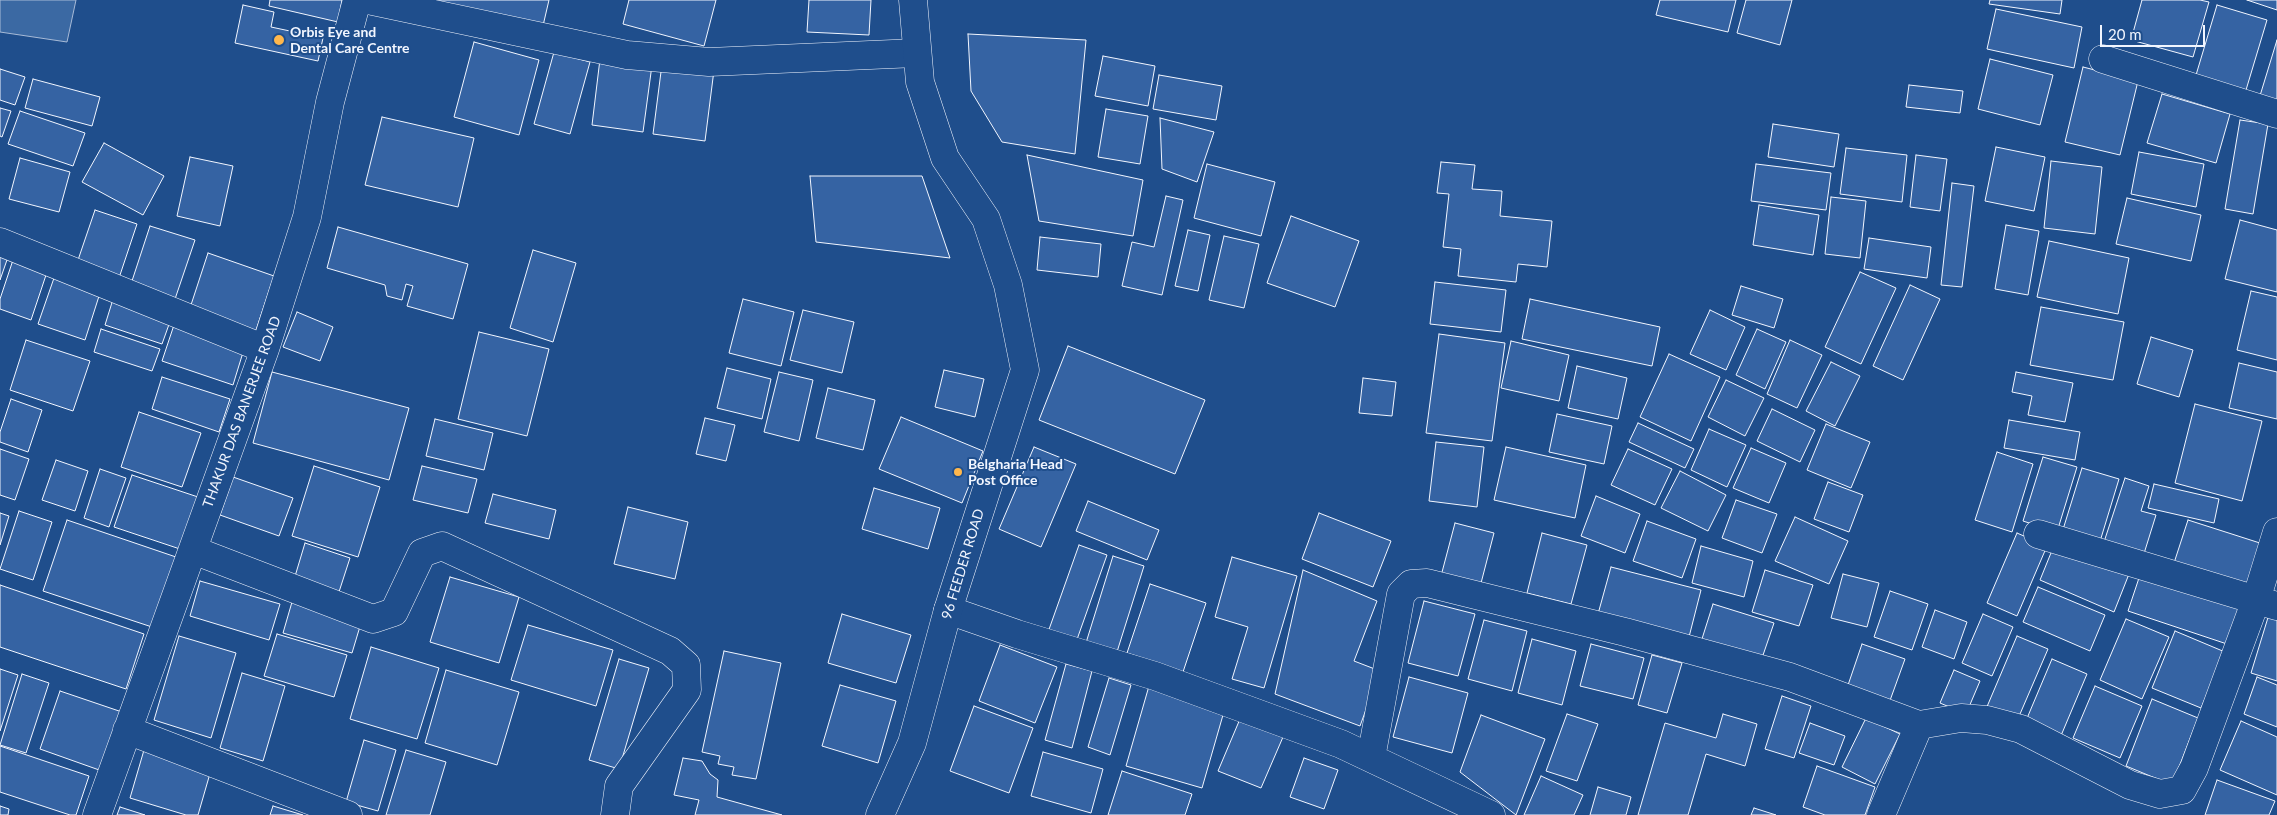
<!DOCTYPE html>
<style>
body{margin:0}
#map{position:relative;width:2277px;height:815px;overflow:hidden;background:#1f4e8c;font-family:Lato,sans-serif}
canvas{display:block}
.scale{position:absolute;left:2100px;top:25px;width:105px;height:22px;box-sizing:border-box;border:2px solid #f2f6ff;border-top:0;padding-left:6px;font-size:15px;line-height:18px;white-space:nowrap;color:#f2f6ff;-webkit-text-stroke:4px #1f4e8c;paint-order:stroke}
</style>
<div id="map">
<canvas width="2277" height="815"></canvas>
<div class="scale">20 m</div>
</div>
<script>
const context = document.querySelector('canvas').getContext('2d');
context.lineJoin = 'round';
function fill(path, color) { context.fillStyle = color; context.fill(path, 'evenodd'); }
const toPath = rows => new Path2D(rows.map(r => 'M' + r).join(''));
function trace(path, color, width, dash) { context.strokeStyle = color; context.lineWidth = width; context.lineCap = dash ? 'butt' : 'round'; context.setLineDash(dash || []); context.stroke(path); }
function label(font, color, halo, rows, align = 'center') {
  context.font = font + ' Lato,sans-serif'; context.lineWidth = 4; context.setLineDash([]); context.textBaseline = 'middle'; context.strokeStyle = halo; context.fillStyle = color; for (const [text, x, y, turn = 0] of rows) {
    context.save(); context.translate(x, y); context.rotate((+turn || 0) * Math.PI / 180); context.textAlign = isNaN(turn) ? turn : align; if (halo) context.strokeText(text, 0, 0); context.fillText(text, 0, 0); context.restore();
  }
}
const water = toPath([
 [0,0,76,0,67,42,0,32,0,0]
]);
const building = toPath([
 [270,0,342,0,338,22,269,6,270,0],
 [413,0,549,0,542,30,413,0],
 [629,0,716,0,704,46,623,24,629,0],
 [809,0,871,0,869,35,807,32,809,0],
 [1660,0,1736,0,1728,32,1656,15,1660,0],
 [1746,0,1792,0,1780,45,1737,33,1746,0],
 [1990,0,2062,0,2060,14,1989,4,1990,0],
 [2142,0,2200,0,2209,2,2193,57,2131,40,2142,0],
 [2247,0,2277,0,2277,10,2247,0],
 [243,5,274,12,271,27,323,38,318,61,235,43,243,5],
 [2217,5,2267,20,2246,90,2196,75,2217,5],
 [1996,9,2082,27,2074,68,1987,49,1996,9],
 [968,34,1086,40,1075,154,1002,142,971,91,968,34],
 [2277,40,2277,105,2259,99,2277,40],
 [474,42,539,60,519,135,454,117,474,42],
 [554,52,590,62,570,134,534,124,554,52],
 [1103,56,1155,66,1148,106,1095,96,1103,56],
 [600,59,652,65,643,132,592,125,600,59],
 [1990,59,2053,75,2040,125,1978,109,1990,59],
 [662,64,714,70,705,141,653,134,662,64],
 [2083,67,2138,81,2120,155,2065,142,2083,67],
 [0,69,25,77,15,105,0,100,0,69],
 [1159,75,1222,86,1216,120,1153,109,1159,75],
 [33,79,100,97,92,126,25,108,33,79],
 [1909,85,1963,91,1960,113,1906,107,1909,85],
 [2162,94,2230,114,2216,163,2147,143,2162,94],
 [0,108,11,111,2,137,0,136,0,108],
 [1106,109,1148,116,1140,164,1098,157,1106,109],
 [20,111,85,133,73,166,8,144,20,111],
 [382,117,474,138,458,207,365,185,382,117],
 [1160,118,1214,132,1197,182,1162,169,1160,118],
 [2240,120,2268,124,2253,214,2225,209,2240,120],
 [1773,124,1839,134,1834,167,1768,157,1773,124],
 [104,143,164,176,143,215,82,182,104,143],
 [1996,147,2045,157,2034,211,1985,201,1996,147],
 [1846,148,1907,155,1902,202,1840,194,1846,148],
 [2139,152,2204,164,2196,207,2131,194,2139,152],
 [1027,155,1143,180,1133,236,1039,221,1027,155],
 [1916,155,1947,159,1940,211,1910,207,1916,155],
 [190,157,233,166,220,226,177,216,190,157],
 [20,158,70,172,59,212,9,199,20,158],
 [2051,161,2102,167,2095,234,2044,228,2051,161],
 [1441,162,1475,165,1472,189,1502,191,1500,216,1552,221,1547,267,1518,264,1516,282,1458,276,1461,249,1443,247,1449,194,1437,193,1441,162],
 [1207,164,1275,182,1261,236,1194,218,1207,164],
 [1756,164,1831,173,1826,210,1751,201,1756,164],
 [810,176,922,176,950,258,816,242,810,176],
 [1952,183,1974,186,1962,287,1941,285,1952,183],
 [1166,196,1183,200,1162,295,1122,286,1132,242,1154,247,1166,196],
 [1831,197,1866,201,1860,258,1825,254,1831,197],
 [2127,198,2201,215,2191,261,2116,244,2127,198],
 [1759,205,1819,215,1813,255,1753,245,1759,205],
 [95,210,137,224,119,278,77,263,95,210],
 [1291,216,1359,241,1335,307,1267,283,1291,216],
 [2240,220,2277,230,2277,292,2225,279,2240,220],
 [2006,225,2039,231,2028,295,1995,289,2006,225],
 [150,226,195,240,174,302,130,287,150,226],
 [338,227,468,264,453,319,407,306,413,286,406,284,402,300,387,296,385,285,327,268,338,227],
 [1188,230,1210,235,1198,291,1175,286,1188,230],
 [1224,236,1259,244,1244,308,1209,300,1224,236],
 [1040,237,1101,244,1098,277,1037,270,1040,237],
 [1869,238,1931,247,1927,278,1864,269,1869,238],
 [2049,241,2129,258,2118,314,2037,297,2049,241],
 [533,250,576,263,553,342,510,328,533,250],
 [208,253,274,276,255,333,189,311,208,253],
 [0,255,8,257,0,280,0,255],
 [14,257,48,269,31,320,0,309,0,299,14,257],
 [1860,272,1896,288,1861,364,1825,347,1860,272],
 [54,278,100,293,85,340,38,324,54,278],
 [1435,282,1506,290,1501,332,1430,324,1435,282],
 [1910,285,1940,299,1903,380,1873,366,1910,285],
 [1741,286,1783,299,1774,328,1732,315,1741,286],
 [2251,291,2277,297,2277,360,2237,350,2251,291],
 [114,296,172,316,162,344,105,325,114,296],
 [743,299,794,312,781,366,729,353,743,299],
 [1530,299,1660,327,1652,366,1522,339,1530,299],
 [2041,307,2124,322,2113,380,2030,365,2041,307],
 [803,310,854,322,842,373,790,360,803,310],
 [1710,310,1745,327,1726,370,1690,354,1710,310],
 [297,312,333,327,320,361,283,347,297,312],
 [174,325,244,349,233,385,162,361,174,325],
 [101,329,160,349,152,371,94,352,101,329],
 [1757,329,1786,342,1765,389,1736,375,1757,329],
 [479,332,549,349,527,436,458,419,479,332],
 [1439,334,1505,343,1492,441,1426,433,1439,334],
 [2151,337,2193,350,2179,397,2137,384,2151,337],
 [26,340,90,361,73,411,10,390,26,340],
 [1790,340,1822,355,1797,408,1767,394,1790,340],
 [1511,341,1569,355,1559,401,1501,388,1511,341],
 [1068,346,1205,400,1175,474,1039,420,1068,346],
 [1669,354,1720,377,1691,441,1640,417,1669,354],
 [1831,362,1860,376,1835,426,1806,411,1831,362],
 [2239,363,2277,372,2277,419,2229,408,2239,363],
 [1577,366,1627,378,1618,419,1568,408,1577,366],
 [727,368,771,379,762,419,717,408,727,368],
 [944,370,984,379,975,417,935,407,944,370],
 [272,372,409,408,389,480,253,443,272,372],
 [779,372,813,380,799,441,764,432,779,372],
 [2016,372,2073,383,2065,422,2028,415,2032,396,2012,392,2016,372],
 [162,377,230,399,219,432,152,409,162,377],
 [1363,378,1396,382,1392,416,1359,413,1363,378],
 [1726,380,1764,398,1745,436,1708,417,1726,380],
 [828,388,875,400,863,450,816,438,828,388],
 [11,399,42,410,28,452,0,442,0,432,11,399],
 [2195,404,2262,421,2242,501,2175,483,2195,404],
 [1772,409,1815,430,1800,462,1757,441,1772,409],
 [139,412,201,433,182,487,121,467,139,412],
 [1557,414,1612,426,1604,464,1549,452,1557,414],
 [901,417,983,451,962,503,879,469,901,417],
 [705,418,735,425,726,461,696,454,705,418],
 [435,419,493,433,484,470,426,456,435,419],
 [2009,420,2080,432,2075,460,2004,448,2009,420],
 [1638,423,1694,449,1685,468,1629,442,1638,423],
 [1826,424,1870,442,1851,488,1807,470,1826,424],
 [1709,429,1746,445,1727,487,1691,470,1709,429],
 [1436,442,1484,447,1477,507,1429,501,1436,442],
 [1034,447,1076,464,1041,547,999,529,1034,447],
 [1506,447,1586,465,1575,518,1494,500,1506,447],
 [1751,448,1786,463,1769,503,1733,488,1751,448],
 [0,449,29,459,15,500,0,495,0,449],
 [1628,449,1672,469,1655,505,1611,485,1628,449],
 [1997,452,2033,464,2012,532,1975,520,1997,452],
 [2043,457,2077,467,2057,532,2023,521,2043,457],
 [56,460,88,471,75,511,42,500,56,460],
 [314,466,380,487,358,557,292,536,314,466],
 [422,466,477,479,468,513,413,500,422,466],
 [2082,468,2119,479,2098,548,2061,536,2082,468],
 [100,469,126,478,109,527,84,518,100,469],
 [1680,471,1726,495,1708,531,1661,508,1680,471],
 [132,475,198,497,180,549,114,527,132,475],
 [233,477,293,498,279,536,220,515,233,477],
 [2125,478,2149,486,2141,511,2156,515,2142,560,2102,548,2125,478],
 [1828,482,1863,495,1849,532,1814,519,1828,482],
 [2154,484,2219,499,2214,523,2148,508,2154,484],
 [874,488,940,508,928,549,862,529,874,488],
 [493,494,556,510,549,539,485,523,493,494],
 [1596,496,1640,514,1625,553,1581,536,1596,496],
 [1736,500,1777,514,1762,553,1722,538,1736,500],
 [1088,501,1159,530,1147,560,1076,531,1088,501],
 [628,507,688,522,675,579,614,564,628,507],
 [19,511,52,522,33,580,0,569,19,511],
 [0,513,9,516,0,545,0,513],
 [1319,513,1391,541,1373,587,1302,559,1319,513],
 [1795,517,1848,541,1829,584,1775,561,1795,517],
 [67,520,176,557,152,627,43,591,67,520],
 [2188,520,2263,544,2249,590,2173,566,2188,520],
 [1647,521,1696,539,1682,578,1633,561,1647,521],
 [1455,523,1494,533,1480,587,1441,576,1455,523],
 [1542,533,1587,545,1571,604,1527,593,1542,533],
 [2017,533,2047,546,2017,616,1987,603,2017,533],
 [305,543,350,558,337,598,293,583,305,543],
 [2055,543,2129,574,2114,612,2040,580,2055,543],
 [1079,545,1107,555,1075,645,1047,635,1079,545],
 [1701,546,1753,561,1744,597,1692,583,1701,546],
 [1113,556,1144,566,1116,655,1085,646,1113,556],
 [1232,557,1297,576,1264,688,1232,679,1248,627,1215,617,1232,557],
 [1611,567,1701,590,1689,637,1598,614,1611,567],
 [1303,570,1377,601,1354,661,1380,671,1360,726,1275,694,1303,570],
 [1765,570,1813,585,1799,626,1752,612,1765,570],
 [2141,572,2243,607,2230,645,2128,611,2141,572],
 [1843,574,1879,583,1867,627,1831,618,1843,574],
 [450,577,519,597,499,663,430,642,450,577],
 [200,581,280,604,269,640,190,616,200,581],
 [1150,584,1206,603,1183,672,1127,653,1150,584],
 [0,585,144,634,126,689,0,647,0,585],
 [2038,587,2105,615,2090,651,2023,622,2038,587],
 [1890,591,1928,604,1912,650,1874,637,1890,591],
 [1424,601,1475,614,1458,676,1408,663,1424,601],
 [292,602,361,623,352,653,283,633,292,602],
 [1713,604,1774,623,1761,661,1701,642,1713,604],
 [1935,610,1967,622,1954,659,1922,647,1935,610],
 [2270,611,2277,613,2277,681,2251,673,2270,611],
 [842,614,911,635,896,683,828,663,842,614],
 [1983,614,2013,627,1992,676,1962,663,1983,614],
 [2126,619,2169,637,2142,699,2100,680,2126,619],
 [1484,620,1527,631,1512,691,1468,679,1484,620],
 [528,625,613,650,596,706,511,680,528,625],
 [2175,631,2225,652,2201,708,2152,688,2175,631],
 [277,634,347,655,334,697,264,676,277,634],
 [179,636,236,653,211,738,154,720,179,636],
 [2017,636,2048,649,2017,721,1986,709,2017,636],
 [1532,639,1576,651,1562,705,1518,693,1532,639],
 [1591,644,1644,658,1633,699,1580,686,1591,644],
 [1862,644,1905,659,1888,706,1846,691,1862,644],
 [1000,645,1057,667,1035,723,979,701,1000,645],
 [371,647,439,668,417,739,350,719,371,647],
 [724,651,781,663,756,779,732,775,734,767,718,764,720,756,702,752,724,651],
 [1652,655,1682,663,1667,713,1638,705,1652,655],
 [619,659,649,668,619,769,589,760,619,659],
 [2052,659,2087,674,2060,738,2025,723,2052,659],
 [1066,664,1092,671,1072,748,1045,740,1066,664],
 [0,669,18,675,0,731,0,669],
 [446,670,519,692,497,765,425,743,446,670],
 [1954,670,1980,681,1966,714,1940,703,1954,670],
 [242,673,285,686,263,761,220,748,242,673],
 [22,674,49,683,26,753,0,745,22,674],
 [1409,677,1468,693,1452,753,1393,737,1409,677],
 [2257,677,2277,685,2277,727,2244,714,2257,677],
 [1109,678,1131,685,1110,755,1088,747,1109,678],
 [840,685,896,701,878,763,822,746,840,685],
 [1149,686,1225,708,1202,788,1126,766,1149,686],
 [2095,686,2142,706,2120,758,2073,738,2095,686],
 [60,691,122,712,102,771,40,749,60,691],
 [1782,696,1811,706,1794,758,1765,749,1782,696],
 [2152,699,2198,718,2172,785,2126,766,2152,699],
 [974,706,1033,728,1009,793,950,771,974,706],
 [1567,714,1598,724,1577,781,1546,771,1567,714],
 [1723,714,1757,724,1745,766,1706,754,1688,815,1638,815,1665,723,1716,738,1723,714],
 [1481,715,1545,739,1516,815,1460,772,1481,715],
 [1866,718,1900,734,1875,784,1842,767,1866,718],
 [1240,719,1283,737,1261,788,1218,771,1240,719],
 [2241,721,2277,737,2277,795,2220,770,2241,721],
 [1810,723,1845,736,1834,765,1799,753,1810,723],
 [364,740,396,750,378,811,346,802,364,740],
 [0,746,89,776,76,815,70,815,0,792,0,746],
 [144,750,211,770,198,815,186,815,130,798,144,750],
 [406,750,446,762,430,815,386,815,406,750],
 [1043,752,1103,769,1091,813,1031,796,1043,752],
 [683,758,702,761,710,774,718,780,717,797,782,815,695,815,699,800,674,795,683,758],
 [1304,758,1338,770,1324,809,1290,797,1304,758],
 [1817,766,1875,787,1865,815,1825,815,1803,807,1817,766],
 [1122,771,1192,794,1185,815,1108,815,1122,771],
 [1541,776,1583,795,1574,815,1524,815,1541,776],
 [2217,780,2275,801,2269,815,2205,815,2217,780],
 [1598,787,1631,797,1626,815,1590,815,1598,787],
 [0,806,9,809,8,815,0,815,0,806],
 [273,806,303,815,270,815,273,806],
 [120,807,145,815,117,815,120,807],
 [1754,808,1776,815,1751,815,1754,808]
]);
const minor = toPath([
 [368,0,627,55,709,62,916,53],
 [2103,59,2277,114],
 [0,242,265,349],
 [2277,532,2256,600,2277,606],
 [193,550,373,619,394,612,422,553,442,546,670,651,686,665,687,690,619,786,615,815],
 [948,610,1017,634,1155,676,1341,744,1491,815],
 [1919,725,1961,718,1987,720,2021,729,2130,785,2160,794,2182,790,2194,768,2256,600,2038,534],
 [127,730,348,815],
 [1371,758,1401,594,1411,584,1427,583,1625,632,1790,677,1919,725,1881,815],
 [97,815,265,349,307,217,330,102,357,0]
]);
const major = toPath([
 [880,815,912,743,948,610,1025,370,1008,285,986,219,945,158,920,82,913,0]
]);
const markers = [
 [279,40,6,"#ffb74d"],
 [958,472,5,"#ffb74d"]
];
const poiNames = [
 ["Orbis Eye and",290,32],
 ["Dental Care Centre",290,48],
 ["Belgharia Head",968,464],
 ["Post Office",968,480]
];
const streetNames = [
 ["THAKUR DAS BANERJEE ROAD",242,412,-70],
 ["96 FEEDER ROAD",963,564,-73]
];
fill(water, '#3b69a3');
trace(water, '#a8bbd7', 1);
fill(building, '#3563a3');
trace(building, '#f2f6ff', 1);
trace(minor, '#f2f6ff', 29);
trace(major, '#f2f6ff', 29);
trace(minor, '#1f4e8c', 28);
trace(major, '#1f4e8c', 28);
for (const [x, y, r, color] of markers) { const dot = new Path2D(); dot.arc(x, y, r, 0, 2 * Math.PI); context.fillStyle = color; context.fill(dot); trace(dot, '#1f4e8c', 2); }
label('bold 14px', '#f2f6ff', '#1f4e8c', poiNames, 'left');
label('14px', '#f2f6ff', '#1f4e8c', streetNames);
</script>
